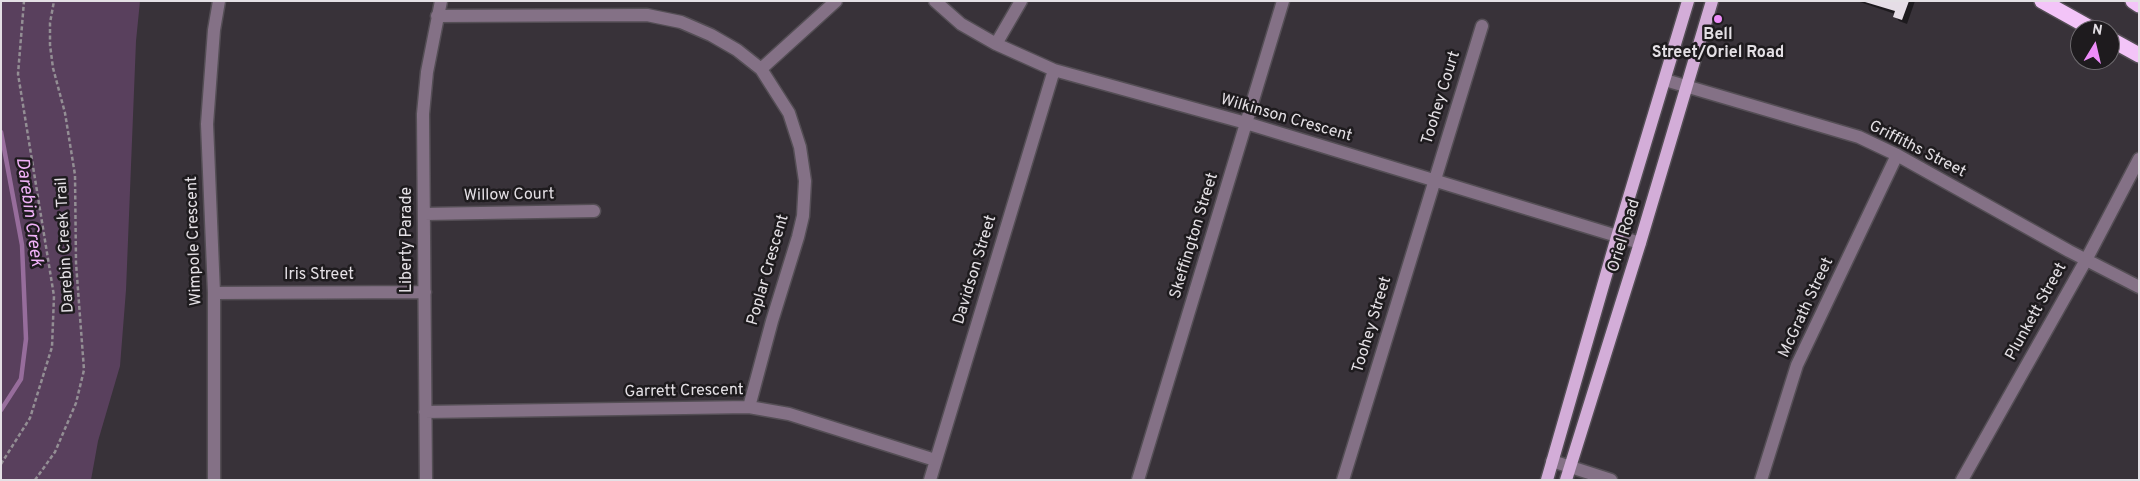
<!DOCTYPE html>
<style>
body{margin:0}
#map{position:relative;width:2140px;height:481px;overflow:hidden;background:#383239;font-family:Overpass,sans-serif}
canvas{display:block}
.frame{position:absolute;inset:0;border:2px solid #e4e0e5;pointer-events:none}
.north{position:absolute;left:2070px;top:20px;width:50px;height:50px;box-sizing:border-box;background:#1e1b1e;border:1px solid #6d6a6e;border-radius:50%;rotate:9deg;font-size:14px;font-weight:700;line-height:20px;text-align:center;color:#e4e0e5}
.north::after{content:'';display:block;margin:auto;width:18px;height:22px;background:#ed8cf9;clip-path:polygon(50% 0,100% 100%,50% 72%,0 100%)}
</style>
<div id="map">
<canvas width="2140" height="481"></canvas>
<div class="frame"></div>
<div class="north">N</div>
</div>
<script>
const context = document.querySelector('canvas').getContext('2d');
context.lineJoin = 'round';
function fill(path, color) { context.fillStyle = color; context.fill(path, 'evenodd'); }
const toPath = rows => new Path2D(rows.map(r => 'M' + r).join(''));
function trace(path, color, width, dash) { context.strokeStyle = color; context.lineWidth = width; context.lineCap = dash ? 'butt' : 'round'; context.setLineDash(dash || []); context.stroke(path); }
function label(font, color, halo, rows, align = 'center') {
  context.font = font + ' Overpass,sans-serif'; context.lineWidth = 5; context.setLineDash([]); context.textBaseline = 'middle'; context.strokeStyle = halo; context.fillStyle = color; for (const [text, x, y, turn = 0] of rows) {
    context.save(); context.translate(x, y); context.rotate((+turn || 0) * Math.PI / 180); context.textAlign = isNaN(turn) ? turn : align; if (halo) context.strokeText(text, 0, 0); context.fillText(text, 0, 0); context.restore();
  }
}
const green = toPath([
 [1,1,140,1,136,41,126,290,120,366,98,441,91,480,1,480]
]);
const shadow = toPath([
 [1857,1,1915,1,1907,24,1899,21,1895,16,1895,14]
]);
const stream = toPath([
 [1,132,22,245,26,339,21,379,1,410]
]);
const building = toPath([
 [1909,1,1902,20,1893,17,1895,11,1865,2]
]);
const path = toPath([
 [1,464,30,418,52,347,54,296,18,74,24,1],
 [35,480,55,452,76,403,84,370,76,263,75,175,65,113,53,68,50,45,50,23,54,1]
]);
const minor = toPath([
 [935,1,961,24,996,44,1054,70,1246,123,1640,243],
 [437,16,647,15,681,22,711,35,737,50,761,69,789,113,800,147,805,181,803,216,798,237,772,321,749,407],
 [996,44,1021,1],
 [761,69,836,1],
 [1665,80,1859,137,1897,155,2069,251,2139,287],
 [424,214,594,211],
 [214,293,425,292],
 [425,412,749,407,789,414,935,460],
 [1552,461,1611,480],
 [214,480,214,293,207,124,214,30,219,1],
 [426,480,423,114,427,72,441,1],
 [930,480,1054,70],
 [1138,480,1283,1],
 [1343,480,1482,26],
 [1761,480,1797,365,1897,155],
 [1962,480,2086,260,2139,159]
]);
const major = toPath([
 [1547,480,1617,237,1688,1],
 [1566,480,1640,243,1712,1]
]);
const highway = toPath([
 [2042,1,2094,30],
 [2133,1,2139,5],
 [2110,39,2139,55]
]);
const markers = [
 [1718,19,5,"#ed8cf9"]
];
const poiNames = [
 ["Bell",1718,36],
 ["Street/Oriel Road",1718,54]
];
const streetNames = [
 ["Toohey Court",1442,98,-73],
 ["Wilkinson Crescent",1286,119,16],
 ["Griffiths Street",1917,150,27],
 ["Willow Court",509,196,-1],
 ["Skeffington Street",1195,236,-73],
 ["Oriel Road",1625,236,-73],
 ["Liberty Parade",408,240,-90],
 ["Wimpole Crescent",195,241,-92],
 ["Darebin Creek Trail",66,245,-93],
 ["Poplar Crescent",769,270,-74],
 ["Davidson Street",976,270,-73],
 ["Iris Street",319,276],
 ["McGrath Street",1807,308,-65],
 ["Plunkett Street",2037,312,-61],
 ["Toohey Street",1373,325,-73],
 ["Garrett Crescent",684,392,-1]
];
const waterNames = [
 ["Darebin Creek",28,212,82]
];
fill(green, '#59405d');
fill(shadow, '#0007');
trace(stream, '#976d9c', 4.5);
fill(building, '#e5dde6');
trace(minor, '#544e55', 15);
trace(major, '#544e55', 15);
trace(highway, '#544e55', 18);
trace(path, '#938e94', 2.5, [4, 2.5]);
trace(minor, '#847186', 12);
trace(major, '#d3add8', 12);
trace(highway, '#f3c4f8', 15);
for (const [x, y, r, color] of markers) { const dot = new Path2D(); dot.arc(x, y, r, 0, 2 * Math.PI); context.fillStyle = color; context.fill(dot); trace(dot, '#1e1b1e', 2); }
label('bold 16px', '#e4e0e5', '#1e1b1e', poiNames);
label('16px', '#e4e0e5', '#1e1b1e', streetNames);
label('italic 18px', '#f0b2f8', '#1e1b1e', waterNames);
</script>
